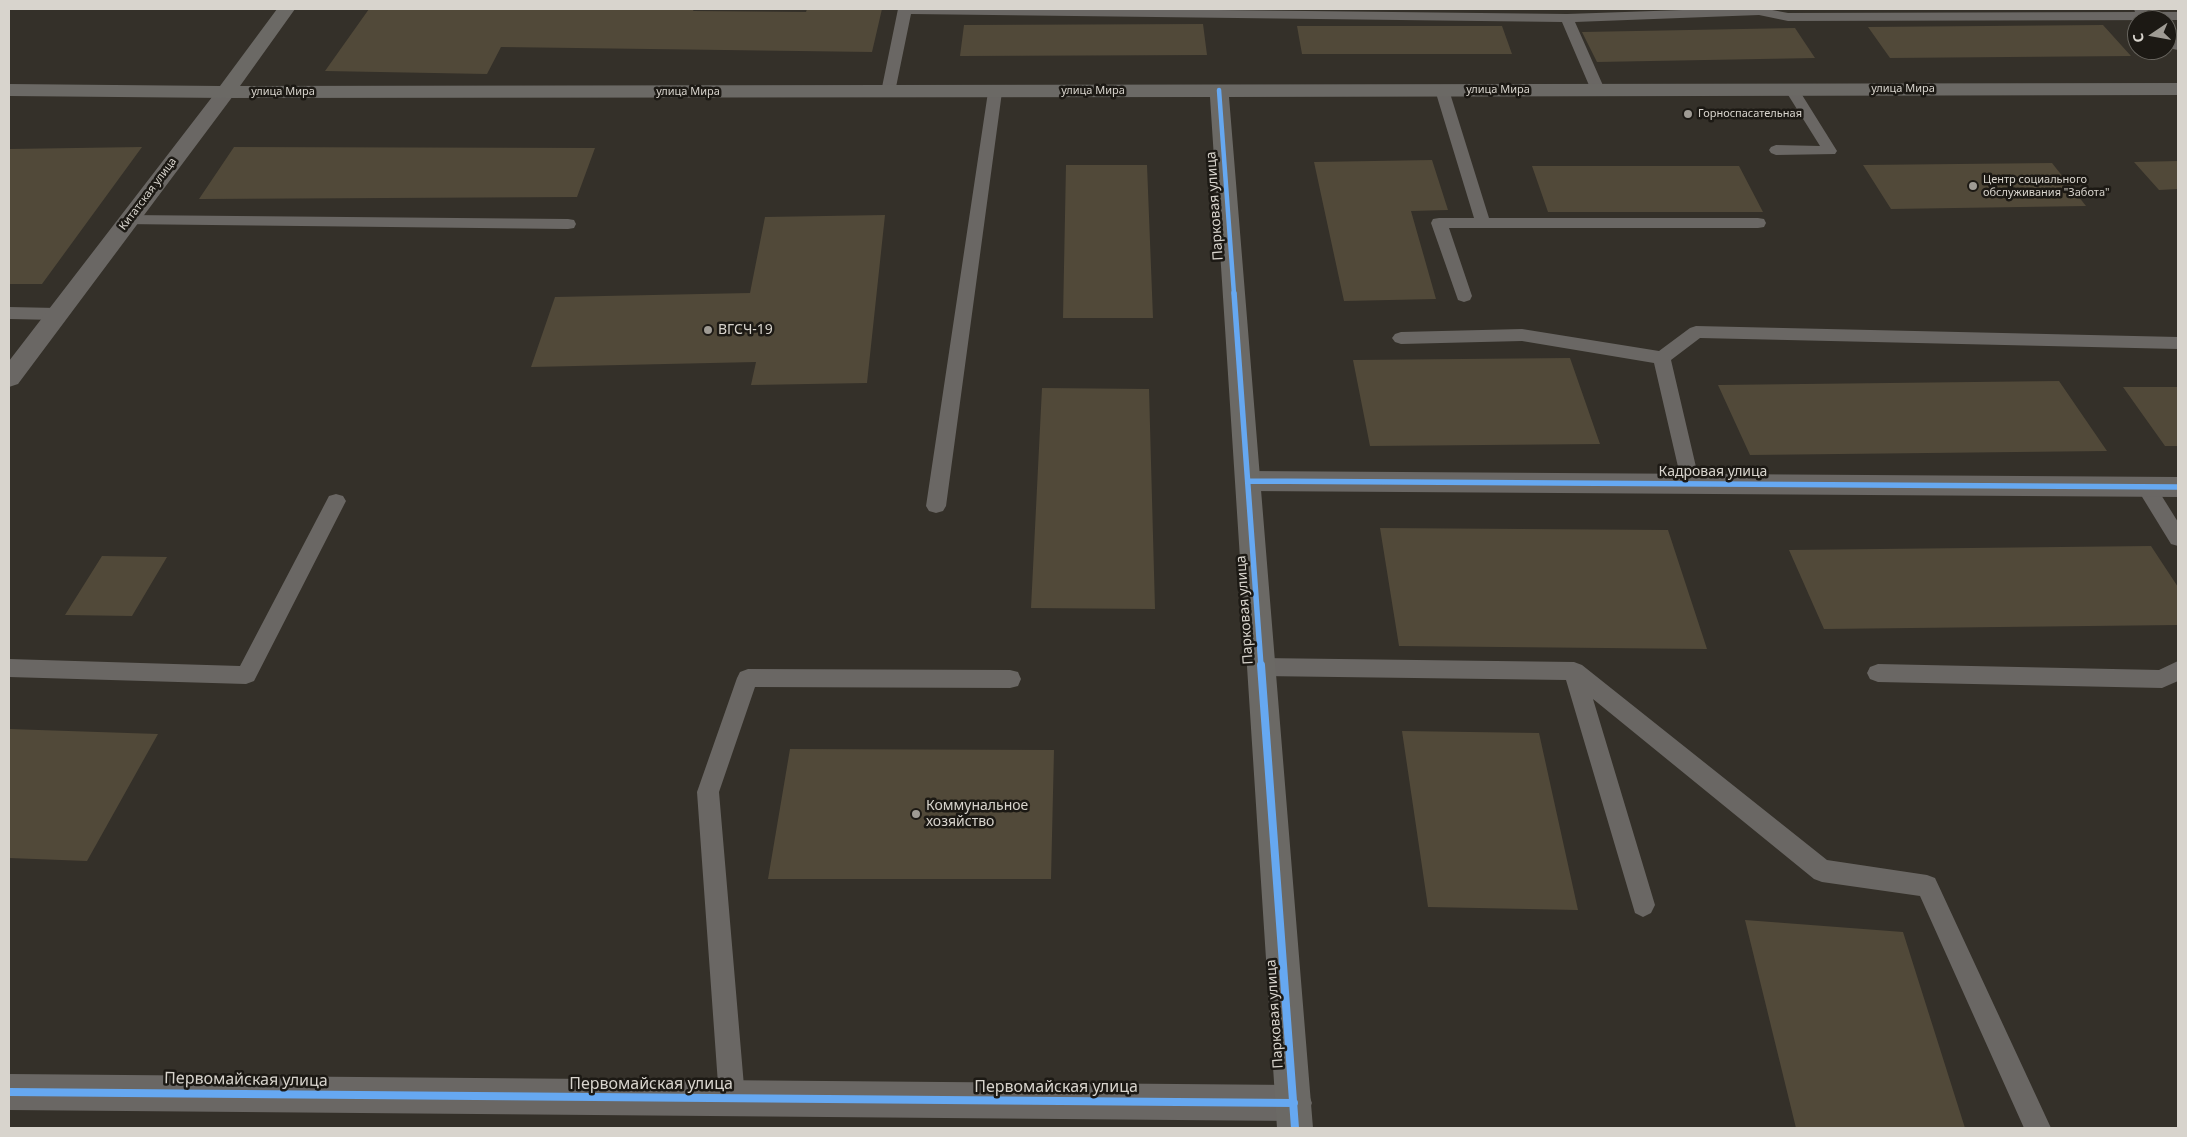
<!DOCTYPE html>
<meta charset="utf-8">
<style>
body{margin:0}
#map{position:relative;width:2187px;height:1137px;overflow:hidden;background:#343029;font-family:"Noto Sans",sans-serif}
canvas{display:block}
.frame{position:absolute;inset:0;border:10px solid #d8d4cd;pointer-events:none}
.north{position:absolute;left:2127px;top:10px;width:50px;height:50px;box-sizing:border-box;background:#1c1914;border:1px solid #67645e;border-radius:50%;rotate:258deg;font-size:14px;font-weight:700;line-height:20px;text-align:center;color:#d8d4cd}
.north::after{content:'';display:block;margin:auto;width:18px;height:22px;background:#9f9b94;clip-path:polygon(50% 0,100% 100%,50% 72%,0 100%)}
</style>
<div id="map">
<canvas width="2187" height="1137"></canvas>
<div class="frame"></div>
<div class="north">С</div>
</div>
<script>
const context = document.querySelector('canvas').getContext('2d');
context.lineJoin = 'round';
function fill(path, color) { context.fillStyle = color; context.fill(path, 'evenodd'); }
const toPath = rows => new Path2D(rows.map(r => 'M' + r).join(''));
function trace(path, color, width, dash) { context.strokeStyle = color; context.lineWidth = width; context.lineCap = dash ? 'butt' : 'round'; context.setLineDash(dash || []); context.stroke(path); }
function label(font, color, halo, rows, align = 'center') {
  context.font = font + ' "Noto Sans",sans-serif'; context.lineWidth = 5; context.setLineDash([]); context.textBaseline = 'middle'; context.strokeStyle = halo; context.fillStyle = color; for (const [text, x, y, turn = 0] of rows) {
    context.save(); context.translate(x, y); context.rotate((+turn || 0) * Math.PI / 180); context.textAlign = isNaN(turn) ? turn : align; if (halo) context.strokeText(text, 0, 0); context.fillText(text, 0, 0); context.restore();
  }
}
const building = toPath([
 [369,9,694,9,693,11,806,12,807,9,882,9,872,52,501,47,487,74,325,71],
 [1203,24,1207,55,960,56,964,25],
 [2103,25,2131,56,1890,58,1868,27],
 [1297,26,1502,26,1512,54,1302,54],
 [1795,28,1815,58,1597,62,1582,32],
 [142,147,42,284,9,284,9,149],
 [234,147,595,148,577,197,199,199],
 [1432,160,1448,210,1411,211,1436,299,1344,301,1314,162],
 [2178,161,2178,189,2159,190,2134,162],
 [2052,163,2086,206,1891,209,1863,165],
 [1066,165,1147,165,1153,318,1063,318],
 [1532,166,1739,166,1763,212,1548,212],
 [885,215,867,383,751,385,756,362,531,367,555,297,750,293,765,217],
 [1570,358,1600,444,1370,446,1353,360],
 [2059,381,2107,451,1750,455,1718,385],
 [2123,387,2178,387,2178,446,2165,446],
 [1042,388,1149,389,1155,609,1031,608],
 [1380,528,1668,530,1707,649,1399,646],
 [2151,546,2178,587,2178,625,1824,629,1789,550],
 [102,556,167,557,132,616,65,615],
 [9,729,158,734,87,861,9,858],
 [1402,731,1539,733,1578,910,1428,907],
 [790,749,1054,750,1051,879,768,879],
 [1745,920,1903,932,1965,1128,1796,1128]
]);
const lane = toPath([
 [898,9,1132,9,1567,14,1711,9,1767,9,1788,13,2135,12,2134,9,2146,9,2150,12,2178,12,2178,20,1788,21,1759,15,1575,22,1605,90,1598,94,1591,90,1562,22,911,14,895,92,888,96,881,92,898,9],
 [2167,31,2172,32,2178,39,2178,50,2173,49,2167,43,2167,31],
 [1442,86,1449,90,1489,218,1758,218,1764,219,1766,223,1764,227,1758,228,1449,228,1472,296,1470,300,1464,302,1458,300,1431,223,1433,219,1439,218,1474,218,1435,90,1442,86],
 [1792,86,1799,90,1837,151,1835,154,1776,155,1771,153,1769,150,1771,147,1776,145,1820,146,1785,90,1792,86],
 [995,88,1002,92,946,506,943,511,936,513,929,511,926,506,988,92,995,88],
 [128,215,568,219,574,220,576,224,574,228,568,229,122,224,120,220,122,216,128,215],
 [9,307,57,308,63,310,65,314,63,318,57,320,9,319,9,307],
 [1696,326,2178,337,2178,349,1700,338,1671,360,1700,484,1698,489,1691,491,1684,489,1682,484,1654,363,1522,341,1401,344,1395,342,1392,338,1395,334,1401,332,1522,329,1659,351,1690,328,1696,326],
 [2146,480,2153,482,2178,522,2178,546,2171,544,2136,487,2139,482,2146,480],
 [336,494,343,496,346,501,254,681,246,684,9,677,9,659,240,666,329,496,336,494],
 [1261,658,1574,662,1582,665,1827,860,1927,875,1935,878,2051,1128,2024,1128,1920,896,1822,882,1814,879,1593,699,1655,905,1651,913,1643,917,1635,913,1566,680,1261,676,1254,673,1250,667,1254,661,1261,658],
 [2178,661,2178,681,2162,688,1878,682,1870,679,1867,673,1870,667,1878,664,2159,670,2178,661],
 [748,669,1010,670,1018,672,1021,679,1018,686,1010,688,755,687,719,792,745,1098,741,1107,732,1111,723,1107,719,1098,697,792,737,678,740,672,748,669]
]);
const street = toPath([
 [226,86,233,88,236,92,233,96,18,384,9,387,9,361,219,88,226,86],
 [1248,471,2178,477,2178,497,1248,491,1239,488,1235,481,1239,474,1248,471],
 [9,1074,1294,1085,1307,1090,1312,1103,1307,1116,1294,1121,9,1110,9,1074]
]);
const secondary = toPath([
 [277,9,295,9,240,86,2178,83,2178,95,1229,97,1313,1128,1277,1128,1210,97,226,98,9,96,9,84,220,86,277,9]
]);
const cyclewayFar2 = toPath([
 [1219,90,1234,294]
]);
const cyclewayFar1 = toPath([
 [1234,293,1261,666],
 [1248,481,2178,487]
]);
const cycleway = toPath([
 [1261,665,1295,1128],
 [9,1092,1294,1103]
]);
const markers = [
 [1688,114,5,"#9f9b94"],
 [1973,186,5,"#9f9b94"],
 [708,330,5,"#9f9b94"],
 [916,814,5,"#9f9b94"]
];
const farStreetnames = [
 ["улица Мира",1903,89],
 ["улица Мира",1498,90],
 ["улица Мира",1093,91],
 ["улица Мира",283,92],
 ["улица Мира",688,92],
 ["Китатская улица",148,194,-53]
];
const farPoinames = [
 ["Горноспасательная",1698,114],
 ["Центр социального",1983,180],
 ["обслуживания \"Забота\"",1983,193]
];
const streetNames = [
 ["Парковая улица",1215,206,-94],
 ["Кадровая улица",1713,472],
 ["Парковая улица",1245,610,-94],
 ["Парковая улица",1275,1014,-94]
];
const poiNames = [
 ["ВГСЧ-19",718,330],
 ["Коммунальное",926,806],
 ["хозяйство",926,822]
];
const nearStreetnames = [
 ["Первомайская улица",246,1080,1],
 ["Первомайская улица",651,1084],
 ["Первомайская улица",1056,1087]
];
fill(building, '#514939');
fill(lane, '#6a6764');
fill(street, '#6a6764');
fill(secondary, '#6b6965');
trace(cyclewayFar2, '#66a8f1', 4.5);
trace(cyclewayFar1, '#66a8f1', 5.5);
trace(cycleway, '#66a8f1', 8);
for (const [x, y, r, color] of markers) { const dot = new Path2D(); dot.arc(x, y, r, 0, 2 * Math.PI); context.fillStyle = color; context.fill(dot); trace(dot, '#1c1914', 2); }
label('11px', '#d8d4cd', '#1c1914', farStreetnames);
label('11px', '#d8d4cd', '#1c1914', farPoinames, 'left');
label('14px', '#d8d4cd', '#1c1914', streetNames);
label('14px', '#d8d4cd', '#1c1914', poiNames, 'left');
label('16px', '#d8d4cd', '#1c1914', nearStreetnames);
</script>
